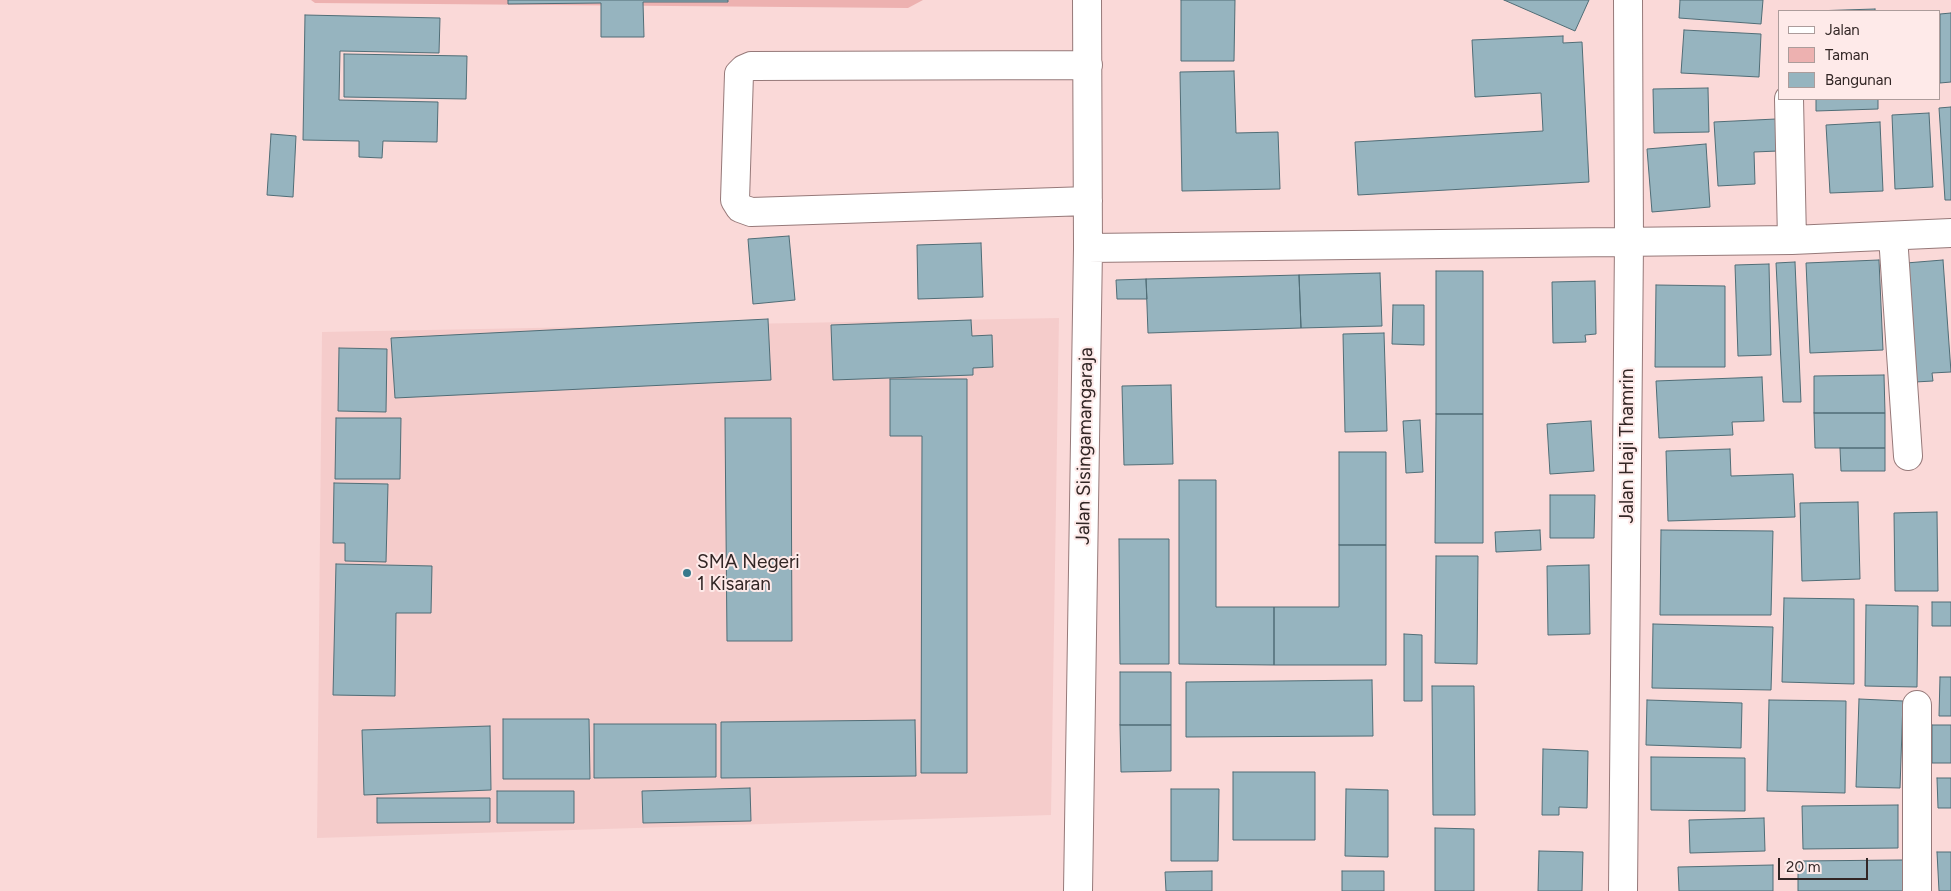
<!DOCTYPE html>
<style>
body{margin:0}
#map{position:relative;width:1951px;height:891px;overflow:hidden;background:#fad9d8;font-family:Figtree,sans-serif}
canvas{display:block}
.legend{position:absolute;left:1778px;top:10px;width:162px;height:90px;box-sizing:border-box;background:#feeae9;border:1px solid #ac9c9b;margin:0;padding:6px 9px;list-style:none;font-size:15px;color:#322625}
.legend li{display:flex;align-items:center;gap:10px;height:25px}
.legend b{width:25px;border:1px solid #ac9c9b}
.scale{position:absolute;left:1778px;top:858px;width:90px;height:22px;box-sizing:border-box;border:2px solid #322625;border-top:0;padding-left:6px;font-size:15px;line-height:18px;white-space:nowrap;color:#322625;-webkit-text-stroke:4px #feeae9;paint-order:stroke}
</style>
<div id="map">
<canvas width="1951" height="891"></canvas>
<ul class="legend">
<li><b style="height:6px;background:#fff"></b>Jalan</li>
<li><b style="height:14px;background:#edb1b0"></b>Taman</li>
<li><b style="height:14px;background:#96b4bf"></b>Bangunan</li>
</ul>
<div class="scale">20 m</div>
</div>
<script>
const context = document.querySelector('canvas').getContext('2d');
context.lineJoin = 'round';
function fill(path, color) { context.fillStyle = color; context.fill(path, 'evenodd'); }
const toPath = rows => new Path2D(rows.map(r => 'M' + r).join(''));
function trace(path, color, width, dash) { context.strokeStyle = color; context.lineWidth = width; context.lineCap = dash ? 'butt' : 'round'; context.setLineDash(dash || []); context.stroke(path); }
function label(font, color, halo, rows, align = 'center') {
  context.font = font + ' Figtree,sans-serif'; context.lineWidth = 4; context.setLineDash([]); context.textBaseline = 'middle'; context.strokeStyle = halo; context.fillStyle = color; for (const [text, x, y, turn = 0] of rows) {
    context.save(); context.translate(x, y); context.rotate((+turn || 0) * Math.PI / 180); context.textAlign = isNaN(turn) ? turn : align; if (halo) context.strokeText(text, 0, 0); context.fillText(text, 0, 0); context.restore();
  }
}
const built = toPath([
 [1059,318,1051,815,317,838,322,332]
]);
const green = toPath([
 [311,0,923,0,908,8,315,3]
]);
const building = toPath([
 [508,0,728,0,728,2,643,2,644,37,601,37,601,3,508,4,508,0],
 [1181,0,1235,0,1234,61,1181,61,1181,0],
 [1504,0,1589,0,1575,31,1504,0],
 [1680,0,1763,0,1761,24,1679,18,1680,0],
 [1875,9,1875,11,1813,11,1875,9],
 [1951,13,1951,82,1940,83,1940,14,1951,13],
 [305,15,440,18,439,53,340,51,339,100,438,102,437,142,383,141,382,158,359,157,359,141,303,140,305,15],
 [1684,30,1761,34,1759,77,1681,73,1684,30],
 [1563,36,1563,43,1582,42,1589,182,1358,195,1355,142,1543,131,1541,93,1475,97,1472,40,1563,36],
 [344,54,467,56,466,99,344,97,344,54],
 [1234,71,1236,133,1278,132,1280,189,1182,191,1180,72,1234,71],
 [1708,88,1709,132,1654,133,1653,89,1708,88],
 [1816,99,1878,99,1878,109,1816,111,1816,99],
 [1951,107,1951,200,1945,200,1939,108,1951,107],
 [1929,113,1933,187,1895,189,1892,115,1929,113],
 [1776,119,1778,151,1754,152,1755,184,1718,186,1714,122,1776,119],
 [1880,122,1883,191,1830,193,1826,125,1880,122],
 [271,134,296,136,293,197,267,195,271,134],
 [1706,144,1710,207,1652,212,1647,149,1706,144],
 [789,236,795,300,753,304,748,239,789,236],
 [981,243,983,297,918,299,917,245,981,243],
 [1879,260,1883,350,1810,353,1806,263,1879,260],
 [1943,260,1951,372,1932,373,1933,381,1915,382,1906,263,1943,260],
 [1795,262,1801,402,1783,402,1776,263,1795,262],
 [1769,264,1771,355,1738,356,1735,265,1769,264],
 [1436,271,1483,271,1483,414,1436,414,1436,271],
 [1380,273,1382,326,1301,328,1299,275,1380,273],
 [1299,275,1301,328,1148,333,1146,279,1299,275],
 [1146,279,1147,299,1117,299,1116,280,1146,279],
 [1595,281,1596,334,1585,335,1586,342,1553,343,1552,282,1595,281],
 [1656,285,1725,286,1725,367,1655,367,1656,285],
 [1393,305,1424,305,1424,345,1392,344,1393,305],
 [768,319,771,380,395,398,391,338,768,319],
 [971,320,972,336,992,335,993,367,973,368,973,375,833,380,831,325,971,320],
 [1384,333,1387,431,1345,432,1343,334,1384,333],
 [339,348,387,349,386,412,338,411,339,348],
 [1884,375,1885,413,1814,413,1814,376,1884,375],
 [1762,377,1764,421,1732,422,1733,435,1659,438,1656,381,1762,377],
 [890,379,967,379,967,773,921,773,922,436,890,436,890,379],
 [1171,385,1173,464,1124,465,1122,386,1171,385],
 [1814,413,1885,413,1885,448,1815,448,1814,413],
 [1436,414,1483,414,1483,543,1435,543,1436,414],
 [336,418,401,418,400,479,335,479,336,418],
 [725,418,791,418,792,641,727,641,725,418],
 [1420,420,1423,472,1406,473,1403,421,1420,420],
 [1591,421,1594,471,1550,474,1547,424,1591,421],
 [1840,448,1885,448,1885,471,1841,471,1840,448],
 [1730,449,1731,476,1793,474,1795,517,1668,521,1666,451,1730,449],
 [1339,452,1386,452,1386,545,1339,545,1339,452],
 [1179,480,1216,480,1216,607,1274,607,1274,665,1179,664,1179,480],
 [334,483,388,484,386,562,345,561,345,543,333,543,334,483],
 [1550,495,1595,495,1594,538,1550,538,1550,495],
 [1858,502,1860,579,1802,581,1800,503,1858,502],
 [1937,512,1938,591,1895,591,1894,513,1937,512],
 [1540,530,1541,550,1496,552,1495,532,1540,530],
 [1661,530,1773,531,1771,615,1660,615,1661,530],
 [1119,539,1169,539,1169,664,1120,664,1119,539],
 [1339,545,1386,545,1386,665,1274,665,1274,607,1339,607,1339,545],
 [1436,556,1478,556,1477,664,1435,663,1436,556],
 [336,564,432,566,431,613,396,613,395,696,333,695,336,564],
 [1589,565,1590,634,1548,635,1547,566,1589,565],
 [1784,598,1854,599,1854,684,1782,682,1784,598],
 [1932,602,1951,602,1951,626,1932,626,1932,602],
 [1866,605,1918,606,1917,687,1865,686,1866,605],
 [1653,624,1773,627,1771,690,1652,688,1653,624],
 [1404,634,1422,635,1422,701,1404,701,1404,634],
 [1120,672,1171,672,1171,725,1120,725,1120,672],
 [1940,677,1951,677,1951,716,1939,716,1940,677],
 [1372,680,1373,736,1186,737,1186,682,1372,680],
 [1432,686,1474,686,1475,815,1433,815,1432,686],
 [1859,699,1903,701,1900,788,1856,787,1859,699],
 [1647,700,1742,703,1741,748,1646,745,1647,700],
 [1769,700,1846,701,1845,793,1767,791,1769,700],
 [503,719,589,719,590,779,503,779,503,719],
 [915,720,916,776,721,778,721,722,915,720],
 [594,724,716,724,716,777,594,778,594,724],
 [1120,725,1171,725,1171,771,1121,772,1120,725],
 [1932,725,1951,725,1951,763,1932,763,1932,725],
 [490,726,491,790,364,795,362,730,490,726],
 [1543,749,1588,751,1587,808,1559,807,1559,815,1542,815,1543,749],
 [1651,757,1745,758,1745,811,1651,810,1651,757],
 [1233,772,1315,772,1315,840,1233,840,1233,772],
 [1937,778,1951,778,1951,808,1938,808,1937,778],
 [750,788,751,821,643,823,642,791,750,788],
 [1171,789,1219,789,1218,861,1171,861,1171,789],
 [1346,789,1388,790,1388,857,1345,856,1346,789],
 [497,791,574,791,574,823,497,823,497,791],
 [377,798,490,798,490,822,377,823,377,798],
 [1898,805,1898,848,1803,849,1802,806,1898,805],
 [1764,818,1765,851,1690,853,1689,820,1764,818],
 [1435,828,1474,829,1474,891,1435,891,1435,828],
 [1539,851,1583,852,1582,891,1538,891,1539,851],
 [1937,852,1951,852,1951,891,1939,891,1937,852],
 [1903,860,1904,891,1798,891,1798,861,1903,860],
 [1773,865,1773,891,1679,891,1678,867,1773,865],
 [1212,871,1212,891,1166,891,1165,872,1212,871],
 [1342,871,1384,871,1384,891,1342,891,1342,871]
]);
const minor = toPath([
 [1088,65,751,66,744,69,739,74,735,200,740,208,751,212,1088,201],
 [1789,99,1792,240],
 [1893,236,1908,456],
 [1088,248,1792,240,1951,233],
 [1917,705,1917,891],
 [1078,891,1088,248,1087,0],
 [1623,891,1629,242,1628,0]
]);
const markers = [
 [687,573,5,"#38798c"]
];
const streetNames = [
 ["Jalan Sisingamangaraja",1085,446,-89],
 ["Jalan Haji Thamrin",1627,446,-90]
];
const poiNames = [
 ["SMA Negeri",697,562],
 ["1 Kisaran",697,584]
];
fill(built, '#f5cccb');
fill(green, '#edb1b0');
fill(building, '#96b4bf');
trace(building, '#506d76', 1);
trace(minor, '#967979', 30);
trace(minor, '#fff', 28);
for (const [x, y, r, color] of markers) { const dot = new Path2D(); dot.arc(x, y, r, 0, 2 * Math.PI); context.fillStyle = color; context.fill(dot); trace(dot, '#feeae9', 2); }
label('19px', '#322625', '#feeae9', streetNames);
label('19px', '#322625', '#feeae9', poiNames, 'left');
</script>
